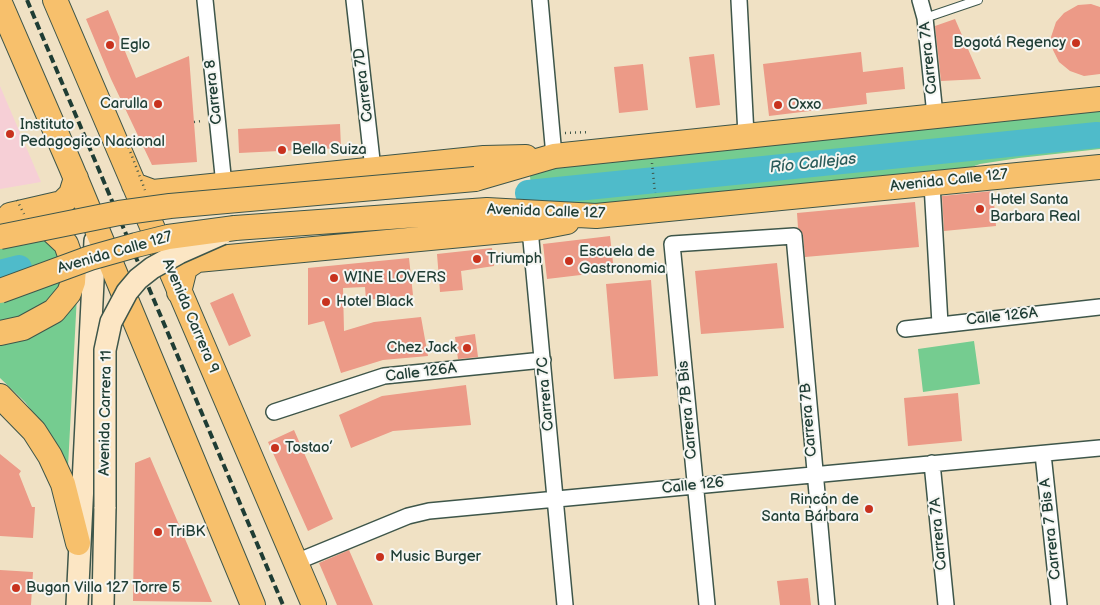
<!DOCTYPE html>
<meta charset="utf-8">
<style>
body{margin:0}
canvas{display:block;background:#f0e1c4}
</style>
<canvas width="1100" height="605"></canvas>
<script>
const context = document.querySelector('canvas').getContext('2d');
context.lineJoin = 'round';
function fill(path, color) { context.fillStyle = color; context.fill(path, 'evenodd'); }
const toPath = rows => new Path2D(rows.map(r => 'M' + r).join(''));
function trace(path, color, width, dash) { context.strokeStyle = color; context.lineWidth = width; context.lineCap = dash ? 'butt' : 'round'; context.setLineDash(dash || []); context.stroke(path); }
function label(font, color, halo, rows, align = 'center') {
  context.font = font + ' "Balsamiq Sans",sans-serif'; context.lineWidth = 4; context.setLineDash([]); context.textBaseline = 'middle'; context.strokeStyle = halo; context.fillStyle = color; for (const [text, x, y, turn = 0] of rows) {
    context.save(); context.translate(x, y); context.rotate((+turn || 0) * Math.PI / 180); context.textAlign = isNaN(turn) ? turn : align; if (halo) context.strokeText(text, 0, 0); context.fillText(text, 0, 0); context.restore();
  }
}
const built = toPath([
 [0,86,41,182,0,189]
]);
const green = toPath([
 [1100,111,1100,149,1019,158,980,164,952,174,589,207,532,198,530,176,561,166,1028,112],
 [0,228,33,234,54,247,65,276,57,296,32,317,0,326],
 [77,295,68,467,50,434,25,402,0,378,0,341],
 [974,341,980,384,923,392,918,349]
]);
const river = toPath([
 [528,193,1097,135],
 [0,273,19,268]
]);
const building = toPath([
 [1091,4,1100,7,1100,74,1084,76,1070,71,1059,62,1053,50,1051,37,1056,22,1064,13,1078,5],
 [108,10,136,78,189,56,197,162,152,165,111,79,86,19],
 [955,19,981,79,941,81,935,26],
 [861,52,863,72,903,67,905,89,866,93,867,104,769,116,763,64],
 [714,54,720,105,696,108,689,57],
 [643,64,648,110,619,113,614,67],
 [340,124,341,148,239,153,238,129],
 [993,191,996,226,944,231,942,196],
 [915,202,919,247,805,257,803,235,798,228,797,213],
 [610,236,614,271,547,279,543,244],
 [492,248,494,266,461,271,463,290,440,292,437,254],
 [409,258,413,295,366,300,365,287,343,288,344,331,374,322,421,317,428,356,383,360,341,373,324,321,308,325,308,268],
 [777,263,784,328,701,334,695,271],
 [651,280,658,376,614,379,606,284],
 [233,293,251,336,229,346,210,303],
 [475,334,478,357,458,359,455,337],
 [466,385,471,425,393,431,351,448,339,415,382,396],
 [958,393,962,441,908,446,904,398],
 [294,430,333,519,308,531,268,442],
 [0,454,21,471,19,474,32,507,35,507,33,538,0,536],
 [150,457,212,602,133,601,135,463],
 [349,550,373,605,337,605,319,563],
 [0,570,33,572,31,605,0,605],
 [808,578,811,605,780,605,777,581]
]);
const path = toPath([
 [194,122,202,121],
 [565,133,590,132],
 [652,163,655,193]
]);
const lane = toPath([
 [925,18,978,0]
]);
const street = toPath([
 [205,0,224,185],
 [354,0,373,169],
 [540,0,554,156],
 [739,0,746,135],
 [920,0,925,18,935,115],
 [932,184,940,324],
 [523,223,531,240,565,605],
 [905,329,1100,307],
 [274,412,384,376,543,360],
 [1043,454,1059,605],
 [932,463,946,605],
 [296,562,408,516,429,511,1100,448],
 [707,605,672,244,794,236,827,605]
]);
const secondary = toPath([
 [77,605,95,241],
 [103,605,105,507]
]);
const primary = toPath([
 [55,0,314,605],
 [0,3,71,167,253,605],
 [475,179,554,156,1100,99],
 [134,185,153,192,484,158,526,157],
 [10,215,62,203,71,194,76,178],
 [0,223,36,224,51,230,66,244,74,267,73,282,69,293,54,311,23,328,0,333],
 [235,228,487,210,596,216,1100,167],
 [179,292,185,268,197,260,536,228,567,222],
 [0,396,34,431,50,456,63,484,78,543]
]);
const rail = toPath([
 [27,0,283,605]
]);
const pathBridge = toPath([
 [125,138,145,190],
 [17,200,24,214]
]);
const secondaryBridge = toPath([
 [105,507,105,350,111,322,127,292,138,279,152,268,179,253,222,234]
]);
const primaryBridge = toPath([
 [0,237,119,213,170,206,475,179],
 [0,291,90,258,136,245,168,237,235,228]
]);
const markers = [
 [1076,43,5,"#c8321e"],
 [110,45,5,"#c8321e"],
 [158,104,5,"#c8321e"],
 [778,105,5,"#c8321e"],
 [10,134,5,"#c8321e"],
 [282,150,5,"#c8321e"],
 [980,209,5,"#c8321e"],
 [477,259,5,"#c8321e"],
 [569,261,5,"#c8321e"],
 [334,278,5,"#c8321e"],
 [326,302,5,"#c8321e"],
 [467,348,5,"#c8321e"],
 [275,448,5,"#c8321e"],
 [869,509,5,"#c8321e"],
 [158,532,5,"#c8321e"],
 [380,557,5,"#c8321e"],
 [16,588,5,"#c8321e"]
];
const poiNames = [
 ["Bogotá Regency",1066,43,"right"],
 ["Eglo",120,45],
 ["Carulla",148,104,"right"],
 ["Oxxo",788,105],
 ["Instituto",20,125],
 ["Pedagogico Nacional",20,142],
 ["Bella Suiza",292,150],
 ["Hotel Santa",990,200],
 ["Barbara Real",990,217],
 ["Escuela de",579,252],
 ["Gastronomia",579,269],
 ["Triumph",487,259],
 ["WINE LOVERS",344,278],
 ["Hotel Black",336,302],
 ["Chez Jack",457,348,"right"],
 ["Tostao’",285,448],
 ["Rincón de",859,500,"right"],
 ["Santa Bárbara",859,517,"right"],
 ["TriBK",168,532],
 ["Music Burger",390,557],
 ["Bugan Villa 127 Torre 5",26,588]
];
const streetNames = [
 ["Carrera 7A",929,58,-96],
 ["Carrera 7D",364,85,-97],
 ["Carrera 8",214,92,-96],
 ["Avenida Calle 127",949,181,-6],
 ["Avenida Calle 127",546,212,2],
 ["Avenida Calle 127",115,253,-16],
 ["Avenida Carrera 9",190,316,67],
 ["Calle 126A",1002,317,-6],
 ["Calle 126A",421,373,-7],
 ["Carrera 7C",546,394,-95],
 ["Carrera 7B Bis",688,410,-95],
 ["Avenida Carrera 11",106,413,-89],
 ["Carrera 7B",809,420,-95],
 ["Calle 126",693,486,-6],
 ["Carrera 7 Bis A",1051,529,-96],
 ["Carrera 7A",939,534,-95]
];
const waterNames = [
 ["Río Callejas",813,164,-6]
];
fill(built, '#f6cfd6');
fill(green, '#75cc90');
trace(river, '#4fbbca', 26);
fill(building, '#ec9a87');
trace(lane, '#3e564a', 10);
trace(street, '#3e564a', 18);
trace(secondary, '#3e564a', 24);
trace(primary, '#3e564a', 26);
trace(path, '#3e564a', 2.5, [1, 4]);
trace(lane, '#fff', 8);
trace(street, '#fff', 15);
trace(secondary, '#fce6c4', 21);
trace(primary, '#f7c06c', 24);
trace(rail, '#1f3d34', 4, [8, 4]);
trace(secondaryBridge, '#3e564a', 24, []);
trace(primaryBridge, '#3e564a', 26, []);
trace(pathBridge, '#3e564a', 2.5, [1, 4]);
trace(secondaryBridge, '#fce6c4', 21);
trace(primaryBridge, '#f7c06c', 24);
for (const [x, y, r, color] of markers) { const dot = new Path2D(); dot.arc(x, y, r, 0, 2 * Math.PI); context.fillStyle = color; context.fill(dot); trace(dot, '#f6f6f2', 2); }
label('15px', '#1f3d34', '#f6f6f2', poiNames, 'left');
label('15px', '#1f3d34', '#f6f6f2', streetNames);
label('italic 16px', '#2b5c5a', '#f6f6f2', waterNames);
</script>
